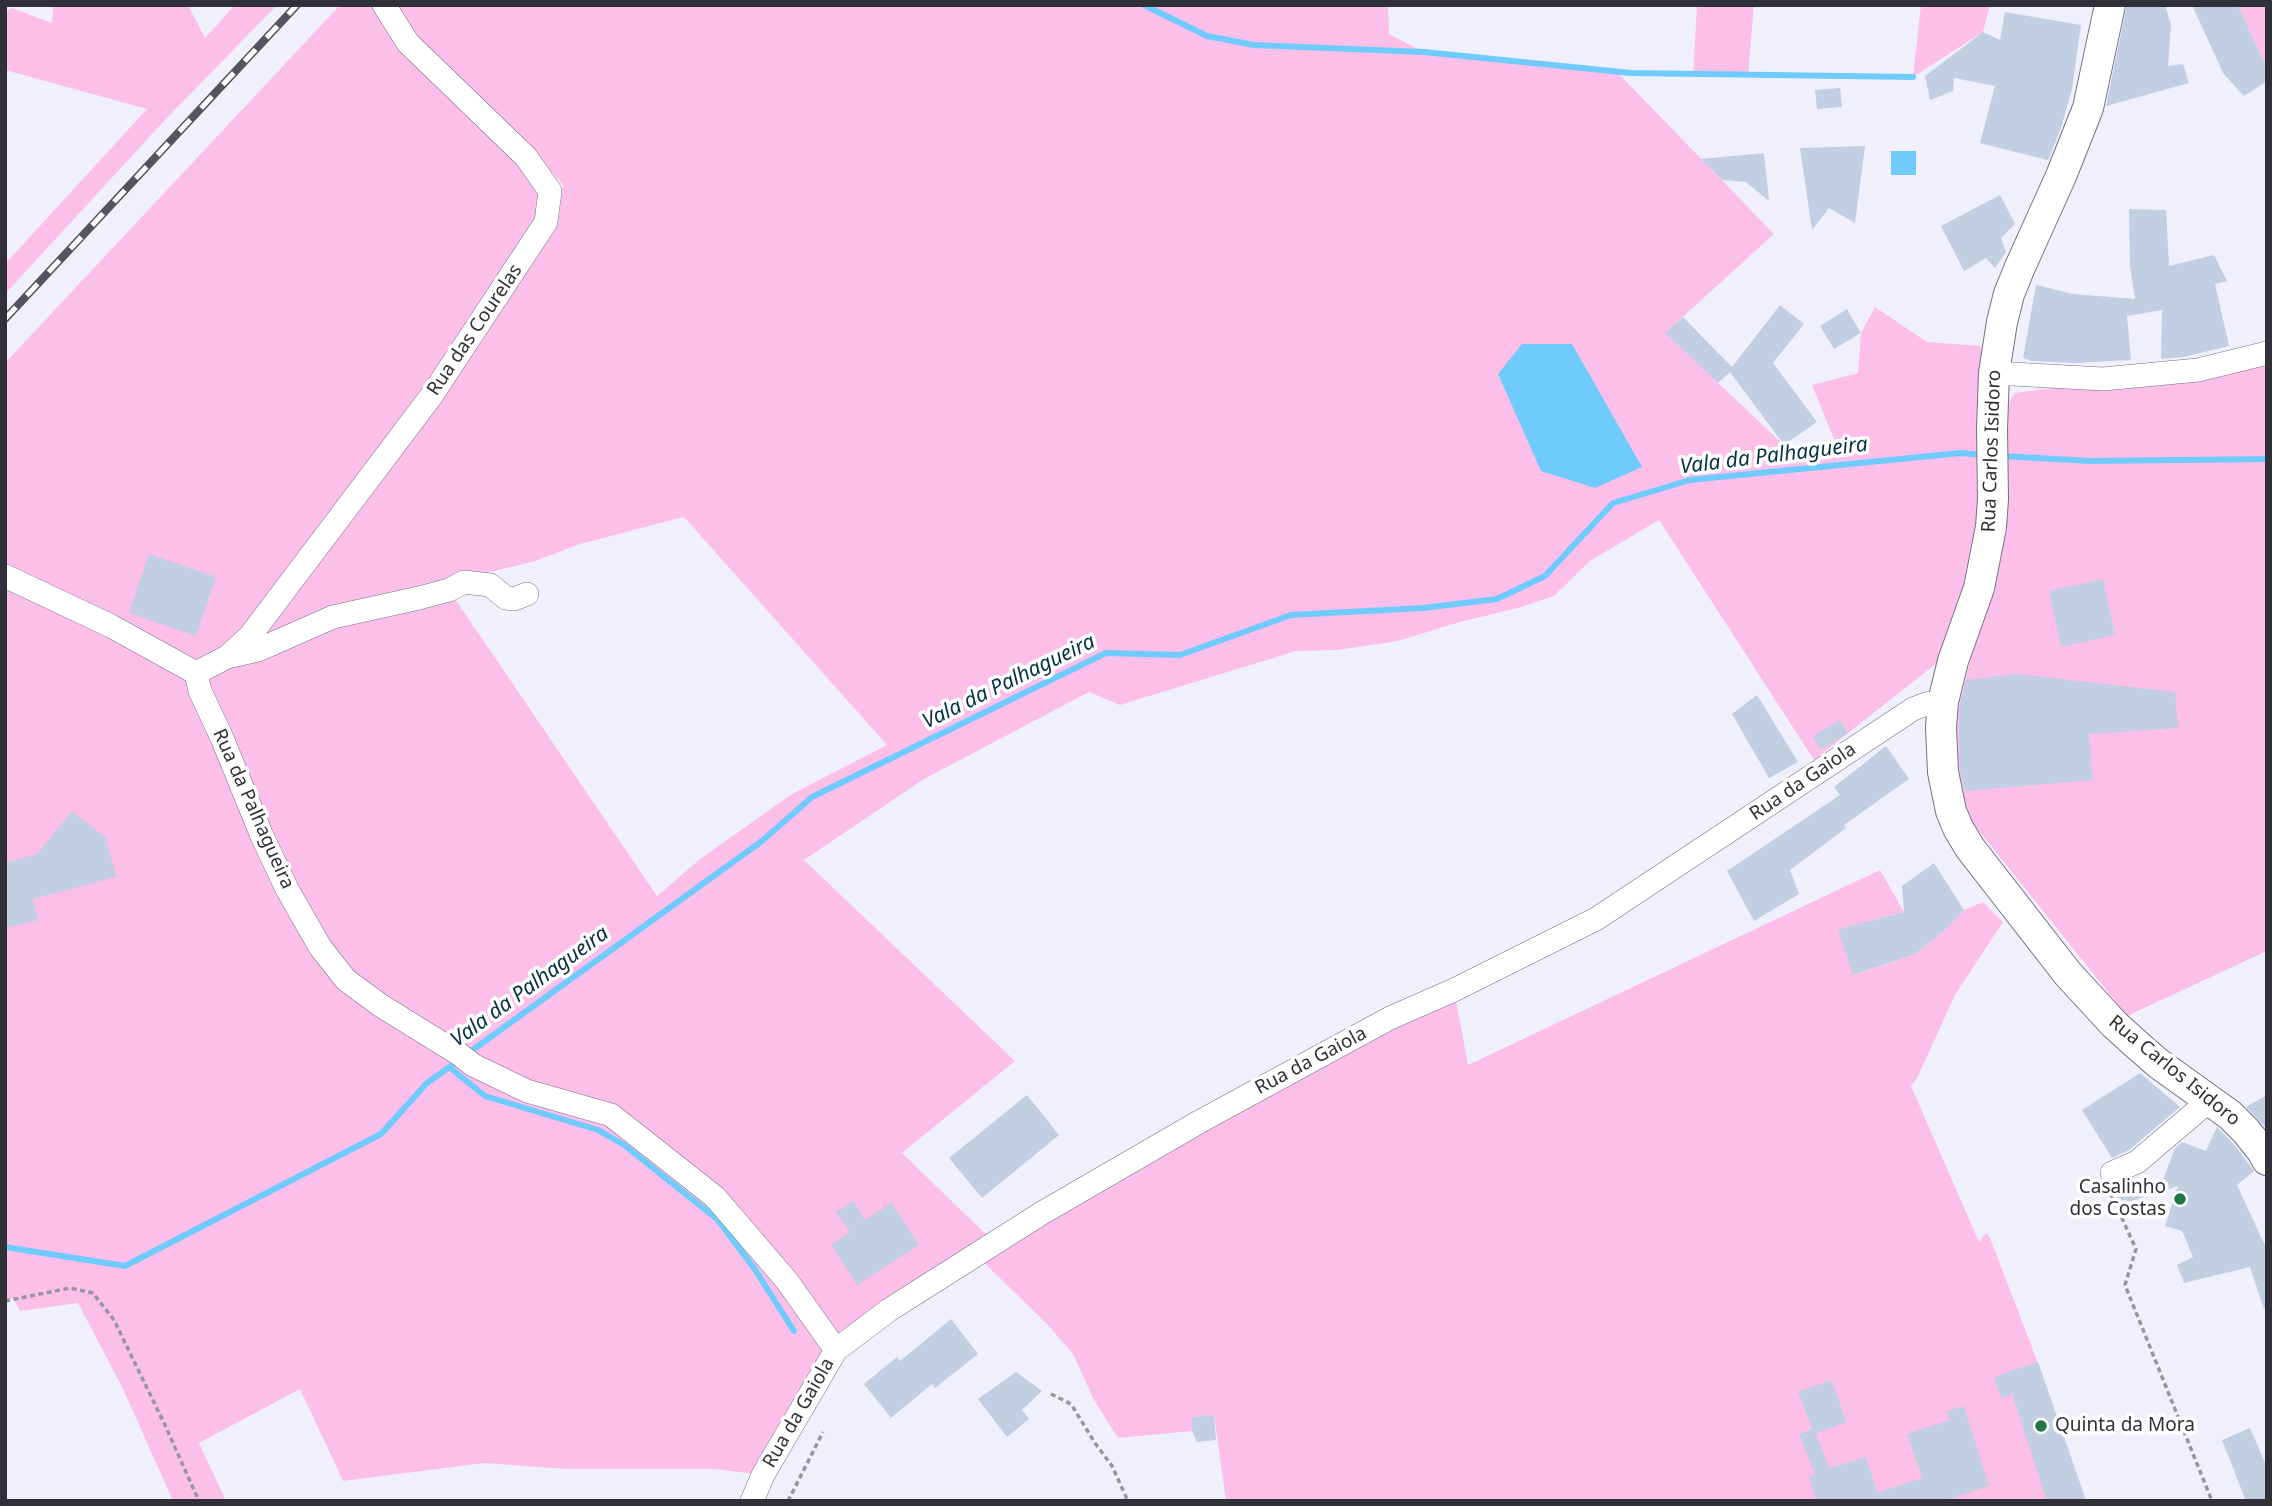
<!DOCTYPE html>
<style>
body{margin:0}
#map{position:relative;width:2272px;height:1506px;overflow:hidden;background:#f0f0fd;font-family:"Noto Sans",sans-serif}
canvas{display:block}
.frame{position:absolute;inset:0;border:7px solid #303038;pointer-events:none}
</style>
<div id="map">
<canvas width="2272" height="1506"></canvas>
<div class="frame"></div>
</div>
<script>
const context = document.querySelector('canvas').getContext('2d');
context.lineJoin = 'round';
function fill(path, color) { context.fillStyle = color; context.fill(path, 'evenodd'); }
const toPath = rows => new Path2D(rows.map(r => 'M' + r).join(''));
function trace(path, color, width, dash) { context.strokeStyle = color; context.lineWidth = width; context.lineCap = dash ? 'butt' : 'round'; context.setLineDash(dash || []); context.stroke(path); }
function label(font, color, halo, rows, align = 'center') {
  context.font = font + ' "Noto Sans",sans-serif'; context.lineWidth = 7; context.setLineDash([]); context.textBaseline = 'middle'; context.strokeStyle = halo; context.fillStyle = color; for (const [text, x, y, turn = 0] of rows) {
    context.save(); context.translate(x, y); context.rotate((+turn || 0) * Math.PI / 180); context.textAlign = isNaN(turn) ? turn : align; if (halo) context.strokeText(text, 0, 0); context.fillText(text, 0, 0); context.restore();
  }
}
const green = toPath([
 [53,5,188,5,205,38,235,5,277,5,165,120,5,294,5,264,147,109,5,70,5,12,12,8,52,23],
 [340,5,384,5,550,191,546,222,228,657,449,590,657,896,700,859,792,794,887,745,684,517,580,544,535,561,446,583,253,641,482,341,559,217,563,185,529,146,399,20,393,5,1388,5,1389,34,1424,52,1617,72,1774,234,1665,333,1784,445,1792,457,1838,449,1812,385,1858,373,1861,333,1875,307,1927,342,1981,346,1979,436,1983,469,1973,553,1958,610,1937,663,1814,760,1659,520,1590,561,1554,596,1518,608,1460,622,1398,641,1337,650,1296,651,1120,705,1089,692,924,779,804,860,1015,1061,902,1153,995,1243,1454,990,1468,1065,1880,870,1904,912,1839,929,1854,975,1915,954,1945,930,1964,910,1983,902,2003,922,1955,995,1917,1078,1911,1086,1979,1242,1986,1233,1990,1238,2038,1363,2086,1501,1226,1501,1214,1415,1191,1417,1192,1431,1118,1438,1094,1400,1073,1354,1047,1324,976,1255,837,1349,763,1475,715,1469,566,1469,484,1463,343,1481,300,1389,199,1443,226,1501,173,1501,123,1389,78,1303,20,1311,13,1298,5,1301,5,363],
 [1697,5,1754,5,1748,75,1693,76],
 [1921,5,1990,5,1983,32,1913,77],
 [2238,5,2267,6,2267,69],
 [2267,354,2267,951,2127,1016,1972,822,1961,792,1954,725,2007,514,2008,404,2015,393,2102,381]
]);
const water = toPath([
 [1891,151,1916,151,1916,175,1891,175],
 [1522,344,1572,344,1642,467,1595,488,1541,471,1498,374]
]);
const stream = toPath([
 [1144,5,1207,36,1254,45,1424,52,1631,73,1913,77],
 [2002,456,2090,461,2267,459],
 [467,1054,762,841,812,797,1106,653,1180,655,1291,615,1423,608,1497,599,1545,576,1613,503,1690,480,1960,453,1984,455],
 [449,1067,485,1096,598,1130,624,1145,717,1219,754,1268,794,1331],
 [5,1247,125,1266,381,1134,427,1083,458,1061]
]);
const building = toPath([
 [2127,5,2165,5,2171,25,2168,66,2183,64,2189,83,2106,106],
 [2192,5,2238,5,2267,69,2267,81,2244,96,2223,73],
 [2005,12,2081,25,2072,89,2061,128,2048,160,1980,143,1995,86,1954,78,1953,91,1930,100,1925,76,1983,32,2000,40],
 [1840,88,1842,107,1817,109,1815,90],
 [1865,146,1855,223,1829,208,1812,230,1800,148],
 [1764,153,1769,201,1746,182,1722,180,1701,159],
 [2000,195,2015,224,2001,238,2006,252,1995,268,1986,258,1964,271,1941,226],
 [2129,209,2166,210,2169,266,2214,255,2227,281,2215,284,2229,346,2184,357,2161,359,2162,310,2127,316,2131,360,2074,363,2032,361,2023,358,2036,285,2073,294,2135,299,2130,267],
 [1780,305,1804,324,1773,363,1817,422,1784,445,1730,372,1718,383,1665,333,1683,317,1732,367],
 [1847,309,1861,333,1834,349,1820,326],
 [149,554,216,577,196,636,129,613],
 [2103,579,2115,635,2061,647,2049,591],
 [2016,674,2175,692,2178,728,2089,734,2093,780,1965,791,1960,770,1959,727,1960,705,1966,680],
 [1757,695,1798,762,1769,778,1732,714],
 [1840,720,1848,733,1821,750,1813,736],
 [1886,746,1909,779,1844,825,1846,828,1790,870,1799,894,1754,921,1727,871,1840,795,1834,787],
 [72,811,106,838,116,877,33,899,38,920,5,928,5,863,37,854],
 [1934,863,1964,910,1945,930,1915,954,1853,975,1838,929,1904,912,1902,886],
 [2140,1073,2180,1107,2129,1150,2112,1158,2082,1110],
 [1027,1095,1059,1135,982,1198,949,1158],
 [2267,1095,2267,1129,2246,1107],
 [2217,1127,2233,1143,2254,1171,2237,1185,2267,1250,2267,1308,2264,1309,2250,1267,2184,1283,2177,1265,2193,1257,2182,1231,2165,1226,2178,1186,2158,1193,2175,1148,2182,1142,2206,1151],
 [2135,1178,2144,1197,2121,1205,2114,1186],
 [853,1201,865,1220,892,1203,919,1245,857,1285,831,1245,850,1232,836,1212],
 [951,1319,978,1354,935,1388,932,1384,891,1418,864,1384,897,1357,900,1361],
 [2038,1362,2070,1454,2086,1501,2047,1501,2012,1394,2001,1398,1994,1377],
 [1016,1372,1042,1391,1022,1410,1029,1419,1007,1437,978,1399],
 [1831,1380,1847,1422,1816,1433,1829,1468,1866,1457,1877,1493,1922,1478,1907,1434,1950,1420,1947,1411,1964,1406,1989,1486,1943,1501,1816,1501,1809,1476,1815,1474,1799,1434,1812,1429,1798,1392],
 [1214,1415,1216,1440,1197,1442,1192,1431,1191,1417],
 [2250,1428,2267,1467,2267,1501,2246,1501,2222,1440]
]);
const path = toPath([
 [2111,1194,2136,1249,2125,1285,2212,1501],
 [5,1301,70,1288,93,1293,114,1320,164,1423,199,1501],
 [1051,1394,1071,1404,1095,1443,1112,1466,1128,1501],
 [788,1501,823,1432]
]);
const minor = toPath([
 [1994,373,2103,379,2198,370,2267,353],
 [5,576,111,626,196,673,200,691,222,738,262,836,287,889,320,947,346,980,380,1005,459,1054,473,1065,527,1091,611,1115,715,1197,787,1281,836,1350],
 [227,657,250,636,432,395,546,222,550,191,526,157,408,43,384,5],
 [196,673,227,657,258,650,333,617,419,598,449,590,464,582,490,585,506,598,514,599,527,594],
 [2112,1173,2137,1162,2210,1100],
 [752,1501,763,1475,836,1350,889,1310,1042,1213,1199,1122,1390,1018,1454,990,1596,919,1913,709,1926,704,1943,702]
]);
const tertiary = toPath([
 [2110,5,2088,108,2061,176,2020,267,2009,294,2002,322,1994,373,1992,429,1993,499,1991,527,1979,588,1953,661,1943,702,1941,727,1943,772,1951,811,1958,828,1970,848,2068,974,2114,1024,2136,1044,2159,1064,2230,1115,2246,1131,2262,1151,2267,1160]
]);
const rail = toPath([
 [5,319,297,5]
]);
const markers = [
 [2180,1199,7,"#227547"],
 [2041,1426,7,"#227547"]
];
const streetNames = [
 ["Rua das Courelas",475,330,-56],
 ["Rua Carlos Isidoro",1992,451,-88],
 ["Rua da Gaiola",1803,782,-34],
 ["Rua da Palhagueira",253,809,66],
 ["Rua da Gaiola",1311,1061,-28],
 ["Rua Carlos Isidoro",2174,1071,39],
 ["Rua da Gaiola",799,1413,-60]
];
const poiNames = [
 ["Casalinho",2166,1188],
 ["dos Costas",2166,1210],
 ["Quinta da Mora",2055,1426,"left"]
];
const waterNames = [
 ["Vala da Palhagueira",1774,456,-7],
 ["Vala da Palhagueira",1009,682,-26],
 ["Vala da Palhagueira",530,987,-36]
];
fill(green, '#fcbfe9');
fill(water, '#6ecbfc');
trace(stream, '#6ecbfc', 6);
fill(building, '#c2cee1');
trace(minor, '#717184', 24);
trace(tertiary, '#717184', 32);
trace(path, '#9696a1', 3.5, [5, 3.5]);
trace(minor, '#fff', 23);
trace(tertiary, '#fff', 30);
trace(rail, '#54545d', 8);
trace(rail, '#fff', 5, [16]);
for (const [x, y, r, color] of markers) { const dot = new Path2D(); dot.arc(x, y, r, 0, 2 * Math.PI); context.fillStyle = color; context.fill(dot); trace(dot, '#fff', 2.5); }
label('19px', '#303038', '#fff', streetNames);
label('19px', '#303038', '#fff', poiNames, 'right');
label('italic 21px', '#063245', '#fff', waterNames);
</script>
